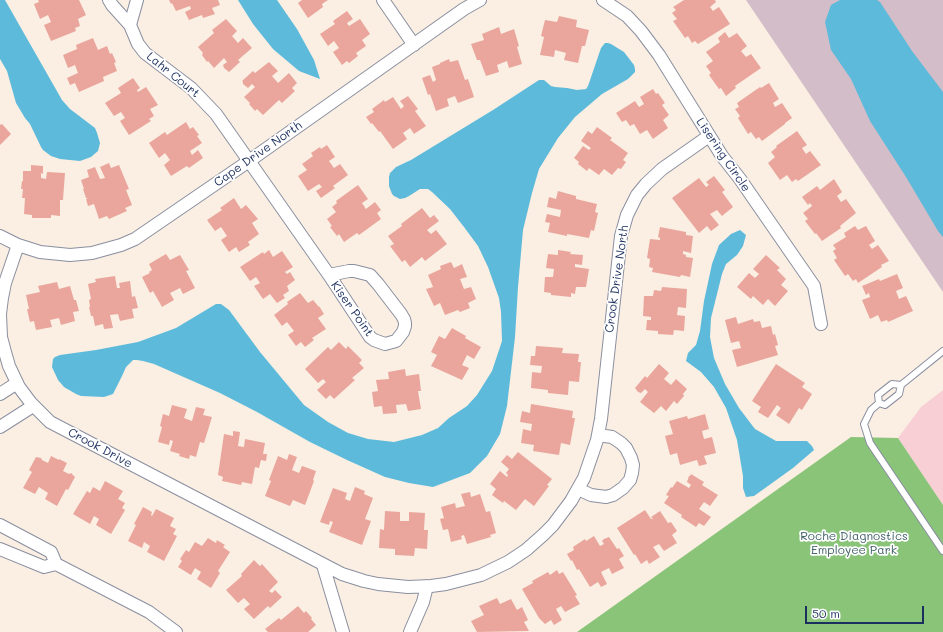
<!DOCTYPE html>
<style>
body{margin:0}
#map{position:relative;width:943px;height:632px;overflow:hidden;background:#faefe2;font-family:Mali,sans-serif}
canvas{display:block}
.scale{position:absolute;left:805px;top:606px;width:119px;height:18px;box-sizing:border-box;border:2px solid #1b2f5e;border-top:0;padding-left:5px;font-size:12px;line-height:14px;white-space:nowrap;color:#1b2f5e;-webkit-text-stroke:3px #fff;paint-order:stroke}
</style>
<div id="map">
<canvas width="943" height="632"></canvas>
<div class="scale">50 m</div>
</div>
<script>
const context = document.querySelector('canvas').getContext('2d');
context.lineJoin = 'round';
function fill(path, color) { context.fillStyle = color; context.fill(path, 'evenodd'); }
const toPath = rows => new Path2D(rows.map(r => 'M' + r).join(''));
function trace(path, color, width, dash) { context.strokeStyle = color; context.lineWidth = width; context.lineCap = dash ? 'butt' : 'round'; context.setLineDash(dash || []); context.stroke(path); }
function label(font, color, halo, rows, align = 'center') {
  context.font = font + ' Mali,sans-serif'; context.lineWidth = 3.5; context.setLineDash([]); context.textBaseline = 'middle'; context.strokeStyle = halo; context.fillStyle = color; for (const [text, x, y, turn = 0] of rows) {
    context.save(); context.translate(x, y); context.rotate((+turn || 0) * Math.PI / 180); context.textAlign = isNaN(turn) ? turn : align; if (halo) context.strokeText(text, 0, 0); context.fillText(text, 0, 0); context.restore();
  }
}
const built = toPath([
 [943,390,943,505,898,438,921,407]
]);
const industrial = toPath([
 [746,0,943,0,943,292]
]);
const green = toPath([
 [851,437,898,438,943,505,943,632,577,632]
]);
const water = toPath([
 [0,0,5,0,62,100,70,109,95,128,97,133,100,143,98,151,91,157,80,161,60,159,51,156,43,150,41,147,30,124,25,118,16,103,7,71,0,59],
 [238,0,277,0,297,29,314,60,320,79,299,71,273,49,253,24],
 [840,0,877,0,880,2,912,51,943,92,943,237,938,231,906,177,870,121,851,79,831,50,825,22,831,5],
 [605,43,608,43,611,44,624,52,634,65,635,69,635,72,628,79,602,94,575,117,558,138,539,169,532,193,523,230,518,287,515,337,507,406,500,434,487,456,470,473,433,487,409,483,385,477,347,460,310,442,257,412,220,393,154,364,143,361,137,360,133,360,126,367,122,376,113,394,104,397,81,396,76,394,64,387,58,380,52,367,53,359,55,357,60,355,96,350,138,342,176,328,216,304,221,304,229,310,260,352,304,405,328,422,348,433,368,439,394,442,422,435,438,428,449,418,467,406,477,395,492,371,502,341,501,312,499,298,488,267,478,246,464,227,450,209,432,192,428,189,420,189,409,196,405,198,400,199,394,196,392,194,389,186,389,177,390,173,396,167,411,160,493,110,539,80,544,80,551,86,555,87,567,88,577,90,586,89,588,86,601,48],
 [740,230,746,235,743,246,737,255,726,264,722,274,711,318,710,337,714,358,725,384,739,408,755,429,776,441,807,441,812,446,814,450,793,468,754,496,746,497,743,488,743,476,737,440,726,408,714,387,701,372,686,361,688,353,696,345,700,331,704,301,712,264,719,245,731,234]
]);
const building = toPath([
 [38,0,79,0,86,15,78,19,80,26,75,28,76,31,51,41,44,25,51,22,48,15,40,19,34,4,39,2],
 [169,0,218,0,220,5,212,8,215,14,203,18,202,15,189,20,185,12,191,9,190,6,176,11,172,3,171,4],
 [302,0,328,0,322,4,323,7,308,18,298,3],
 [684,0,715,0,716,2,710,7,713,11,719,7,730,24,698,44,695,41,692,43,688,36,685,38,673,21,677,19,672,13,676,10,673,7],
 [347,11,353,19,347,23,349,26,360,19,370,34,362,40,366,46,356,53,358,56,349,63,347,61,342,65,333,52,339,48,334,41,328,46,320,34,335,24,333,21],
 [559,16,577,20,576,27,589,30,585,46,582,46,578,63,564,60,566,53,555,50,554,57,540,55,544,37,541,36,545,20,557,22],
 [226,19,237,31,232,36,238,43,243,38,252,48,238,60,240,62,229,72,224,68,223,65,227,62,224,58,214,68,208,61,207,62,202,55,203,53,198,47,214,33,212,30],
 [499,27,501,34,514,29,519,46,517,47,522,64,509,68,507,61,497,65,499,72,486,76,480,60,477,60,471,44,484,40,482,34],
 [725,32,729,38,737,33,747,46,741,51,746,57,751,54,761,68,735,86,736,88,726,96,721,88,719,89,709,75,711,73,706,66,713,61,706,52,720,42,718,38],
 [93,38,98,50,107,46,110,54,112,53,116,62,114,63,117,71,103,77,104,81,79,92,75,83,70,85,67,78,78,73,75,65,68,68,63,55,77,49,76,45],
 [449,59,450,62,458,60,465,80,468,79,474,97,458,103,455,96,447,99,449,106,436,111,430,94,428,95,422,78,430,75,433,82,436,80,432,67,440,64,440,63],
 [269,62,278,71,272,76,278,83,289,73,297,83,292,88,295,91,282,103,279,100,263,115,257,109,255,111,249,104,250,103,244,97,255,87,252,84,248,88,243,84,243,82,242,81,253,71,255,73],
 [133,78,140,88,137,90,138,92,146,87,158,105,150,109,154,116,149,119,151,121,129,135,120,121,125,118,121,112,114,116,105,103,121,93,118,88],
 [769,83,779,99,773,103,775,107,782,103,792,118,785,123,785,124,762,141,759,137,756,139,751,132,748,134,738,118,740,116,735,109,739,107,737,103,760,87,761,88],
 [653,89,656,94,658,93,665,103,662,105,669,115,663,120,668,128,653,139,647,130,640,134,634,124,630,126,626,120,622,122,616,113,635,101,639,107,644,104,640,97],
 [408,96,418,109,415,111,426,126,414,134,410,128,403,133,407,139,393,149,380,131,379,132,372,123,371,124,366,117,374,112,372,109,384,100,385,102,393,97,401,109,404,106,400,101],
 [186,122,190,129,193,127,199,135,197,136,202,143,190,151,192,155,198,150,203,158,189,168,187,166,171,176,164,165,170,160,165,153,159,158,149,143,165,132,167,135],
 [2,124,11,134,0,145,0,125],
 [597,127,612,138,610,140,628,153,623,160,626,162,621,169,618,168,612,175,604,169,599,175,589,168,587,171,578,164,579,162,574,158,583,146,589,150,591,148,581,141,588,131,592,134],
 [797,131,807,145,802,148,806,154,810,151,821,165,798,181,796,179,792,182,787,175,780,180,768,163,775,157,771,152,777,147,776,146],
 [327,145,335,157,329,161,334,168,340,164,348,175,333,186,335,188,321,198,316,191,322,187,319,184,308,191,298,176,307,170,302,164,313,156,311,153,320,147,321,149],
 [109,163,111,168,119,165,129,189,126,190,132,205,125,208,127,211,109,219,107,216,99,219,94,204,88,206,86,199,88,198,86,198,83,189,84,189,81,180,89,177,87,170,95,167,100,179,105,178,100,167],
 [31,165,43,166,43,174,41,173,41,178,46,179,47,172,65,173,63,200,60,200,60,216,51,215,51,218,32,218,32,215,24,214,25,198,22,198,23,189,21,189,22,181,23,181,23,171,31,171],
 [714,176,725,190,722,192,733,207,722,216,717,210,710,214,719,225,711,231,707,226,699,233,672,198,699,178,706,187,709,185,706,182],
 [834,179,842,192,837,196,841,202,846,199,856,213,840,226,841,228,822,241,816,233,815,234,805,221,808,219,803,213,812,206,810,203,808,205,802,197,817,186,820,190],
 [358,185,368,199,362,203,366,209,375,202,381,210,377,213,381,219,359,235,357,233,344,242,339,234,337,236,330,227,332,226,327,219,336,212,332,207,337,203,336,201],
 [558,191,576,196,576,199,597,204,595,212,598,213,594,231,591,230,589,238,567,234,567,236,548,232,550,223,545,222,547,214,560,217,561,210,547,207,549,197,556,199],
 [234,198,241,209,246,205,258,219,252,223,259,234,248,242,250,245,239,252,236,247,229,252,221,240,227,236,221,227,215,231,207,220,222,210,220,208],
 [422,208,430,218,434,215,439,221,427,230,431,234,436,230,447,244,425,261,422,257,410,267,405,260,402,262,390,246,394,244,388,236,402,226,401,224],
 [855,226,858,230,866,226,875,241,869,245,872,249,878,245,889,261,881,265,882,267,858,283,856,279,853,281,848,274,845,276,834,260,837,258,833,251,836,249,833,245,846,237,844,233],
 [660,227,686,232,686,235,693,236,691,253,683,251,683,254,686,255,686,257,693,258,690,277,681,275,680,277,652,272,653,268,649,267,650,259,647,258,650,239,660,240,660,238,658,237],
 [269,250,273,257,282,251,293,267,285,272,287,274,290,272,295,280,287,286,289,291,283,295,285,298,277,303,270,294,263,299,254,286,260,283,256,277,250,281,240,267,263,252,264,254],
 [558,250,571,252,570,254,583,255,582,265,575,264,575,267,589,269,586,287,576,287,575,294,571,293,571,297,551,295,551,293,544,292,545,277,553,277,554,269,546,268,548,254,558,255],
 [166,254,170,260,180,255,189,270,186,271,195,288,183,294,180,288,170,293,174,300,162,307,153,291,150,293,142,277,150,273,149,272,152,270,149,264],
 [766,255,780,268,777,270,786,279,781,285,788,291,775,306,768,299,763,305,753,296,751,299,737,287,749,273,755,278,759,274,753,269],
 [451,262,454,268,462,264,467,277,460,279,464,289,471,287,476,299,468,303,470,308,460,312,458,310,445,315,440,303,434,306,426,289,433,287,428,275,441,269,440,266],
 [897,274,903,288,896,291,899,299,906,296,913,311,888,322,887,320,881,322,878,315,870,319,862,300,870,297,869,293,866,295,862,286,879,279,880,281],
 [115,276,117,288,120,288,119,283,130,281,132,297,135,296,138,308,132,309,134,318,120,321,118,314,110,315,113,328,104,329,103,324,95,326,93,316,91,316,89,307,90,307,89,300,91,299,88,284,96,282,95,279],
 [57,282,59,289,70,286,74,300,76,300,79,311,73,312,75,321,61,325,59,318,50,320,52,327,36,330,34,321,30,322,27,309,29,309,26,295,40,292,38,286],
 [662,287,687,289,686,308,678,307,677,315,685,316,684,331,674,330,673,335,658,334,658,331,646,330,647,320,651,320,651,317,643,316,644,296,653,296,654,290,661,291],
 [300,293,308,303,313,300,319,307,319,306,324,314,318,318,326,329,312,338,314,340,305,347,301,342,296,346,288,335,294,331,287,322,282,326,274,315,288,304,287,302],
 [736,317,738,324,753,319,754,322,760,321,762,328,771,326,773,335,775,334,778,345,775,346,778,355,737,367,732,350,741,348,739,341,731,343,725,320],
 [452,328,466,336,465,338,481,347,474,359,467,355,462,365,469,368,462,380,431,366,437,355,431,352,439,336,445,339],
 [339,342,346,349,348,346,362,360,359,363,364,368,352,378,355,380,334,399,330,395,326,399,317,390,326,382,323,379,318,383,305,369,328,347,331,350],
 [536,346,563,348,562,353,579,354,578,362,581,362,579,382,569,381,568,395,548,393,548,390,531,388,532,372,541,373,542,366,530,365,531,356,535,356],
 [659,364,669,373,664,379,671,385,676,379,687,389,683,394,684,396,677,404,674,401,666,411,661,406,654,413,640,402,648,392,645,389,641,393,638,392,635,388,645,376,647,378],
 [776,364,805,383,802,387,812,394,802,410,799,408,789,424,776,415,781,408,777,405,768,418,758,412,761,407,752,401],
 [405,369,406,376,419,374,421,391,418,391,421,409,408,411,406,404,396,405,397,413,383,414,382,406,374,407,372,392,378,391,376,380,389,379,388,372],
 [531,404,573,411,572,418,575,418,570,445,561,443,559,455,533,451,534,445,521,443,523,429,531,431,532,424,520,422,522,411,530,413],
 [172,405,187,409,184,418,192,421,196,407,205,409,203,415,212,417,204,443,200,442,196,457,190,455,189,459,179,456,180,454,170,451,173,441,170,440,169,445,158,442,162,427,160,426,163,414,169,416],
 [705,414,709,429,702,431,704,439,712,437,716,453,704,456,707,464,699,466,697,460,680,465,677,453,670,455,665,436,673,434,669,421,687,416,688,419],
 [233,431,240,432,238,446,244,447,245,439,265,443,263,454,267,454,266,461,261,460,259,468,255,467,252,484,242,482,241,485,222,481,223,477,218,475,224,434,233,436],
 [518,452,552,479,547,485,549,486,534,506,525,499,516,510,504,501,503,503,492,495,496,489,490,484,500,471,507,477,508,475,506,473,509,469,501,462,507,455,512,459],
 [289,454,297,457,292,470,299,473,302,466,316,471,313,480,314,481,305,505,293,500,290,506,265,496,271,481,269,480,278,456,287,460],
 [51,456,59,460,59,459,67,463,63,471,69,474,71,473,75,477,68,490,66,489,57,506,45,499,48,493,39,487,35,494,23,488,32,472,29,470,36,457,41,458,42,460,48,463],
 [691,474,704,482,702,485,718,495,710,506,704,502,699,509,711,517,704,526,699,523,696,527,681,517,682,515,664,503,669,496,666,495,671,487,672,488,677,481,689,488,691,485,687,482,689,476,690,476],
 [105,481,123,491,118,499,125,503,122,508,125,510,111,534,96,525,99,519,94,516,90,524,73,514,87,491,90,493,93,487,100,491],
 [355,487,365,491,364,494,373,498,365,519,371,521,362,545,329,532,333,522,330,521,329,525,320,522,333,488,347,493,345,499,350,501],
 [470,492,471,497,480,494,486,512,490,511,496,533,490,535,491,537,467,544,464,535,461,536,462,539,451,542,448,529,443,530,440,519,444,518,441,507,455,503,456,508,465,506,461,494],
 [143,507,152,512,151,515,152,516,156,509,174,518,170,526,176,529,173,534,177,536,164,561,147,552,150,546,144,542,142,548,128,541,136,525,134,524],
 [645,510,651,519,653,519,651,517,660,511,668,523,671,522,677,531,672,535,677,543,664,551,659,544,653,547,660,557,649,564,647,560,641,564,635,554,634,555,617,528],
 [385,511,400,512,400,521,409,521,409,512,425,513,424,530,428,530,427,549,415,548,414,556,395,555,395,549,379,548,380,529,384,530],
 [594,536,600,546,604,544,602,541,604,539,609,537,617,549,619,548,624,556,619,559,624,568,612,574,609,568,601,572,607,584,601,587,598,582,590,587,579,569,577,570,572,560,571,561,567,554,574,550,573,547,585,539,586,541],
 [208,538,216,543,217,540,225,545,223,547,230,552,218,571,220,573,211,588,197,579,201,572,195,568,191,575,178,567,182,561,180,559,186,550,189,552,195,542,202,546],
 [254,560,260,566,262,564,278,582,269,591,272,593,275,590,282,597,270,608,268,606,254,619,244,609,250,604,244,598,238,603,226,590,242,576,241,574],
 [557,570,559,574,563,572,577,595,575,596,580,604,565,612,561,606,556,609,562,620,554,625,551,620,545,624,539,618,522,589,533,583,532,581,548,572,550,575],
 [497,598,500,604,511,599,517,610,522,607,528,620,524,622,529,631,477,632,471,621,484,615,479,606],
 [298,606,304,613,306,611,312,618,311,619,316,625,308,632,268,632,265,629,279,618,281,620]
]);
const lane = toPath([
 [879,403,871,410,864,424,870,443,943,551],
 [879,403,885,405,899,394,901,385,943,351],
 [879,403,878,395,892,384,901,385]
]);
const street = toPath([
 [109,0,112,5,130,25,138,44,145,53,191,88,216,114,329,275],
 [383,0,414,45],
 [603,0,627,16,641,31,659,55,722,156,740,179,814,286,821,324],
 [130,25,137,0],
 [0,236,18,245,40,252,70,255,92,253,121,245,135,239,249,161,464,9,480,0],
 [18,245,5,283,2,298,0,314,1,337,5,352,9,366,19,387,31,403,50,422,342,574,364,581,378,584,408,587,431,586,446,584,481,575,508,562,526,550,543,535,553,525,571,501,584,478,597,440,601,419,621,236,627,215,637,195,646,184,662,169,709,136],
 [349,271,354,271,370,275,378,284,401,314,404,319,405,323,405,326,403,332,396,341,385,344,374,340,370,337,329,275,349,271],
 [0,394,17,383],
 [0,427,33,406],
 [578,489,591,495,606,497,613,495,623,488,630,480,632,473,633,465,631,458,626,448,621,443,612,437,598,435],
 [0,525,51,552,56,564,149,612,176,632],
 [0,549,44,567,56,564],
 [323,565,343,632],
 [410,632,423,602,427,586]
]);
const streetNames = [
 ["Lahr Court",173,75,39],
 ["Cape Drive North",258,154,-35],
 ["Lisering Circle",723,155,56],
 ["Crook Drive North",617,279,-82],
 ["Kiser Point",352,309,55],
 ["Crook Drive",100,448,28]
];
const parkNames = [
 ["Roche Diagnostics",854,536],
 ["Employee Park",854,550]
];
fill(built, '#f7cfd4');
fill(industrial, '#d2bdc8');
fill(green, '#8ac479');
fill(water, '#5dbadb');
fill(building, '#eaa69d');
trace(lane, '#8a8fa0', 8);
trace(street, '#8a8fa0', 14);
trace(lane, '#fff', 6);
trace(street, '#fff', 12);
label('12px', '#1b2f5e', '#fff', streetNames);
label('12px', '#426367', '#fff', parkNames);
</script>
